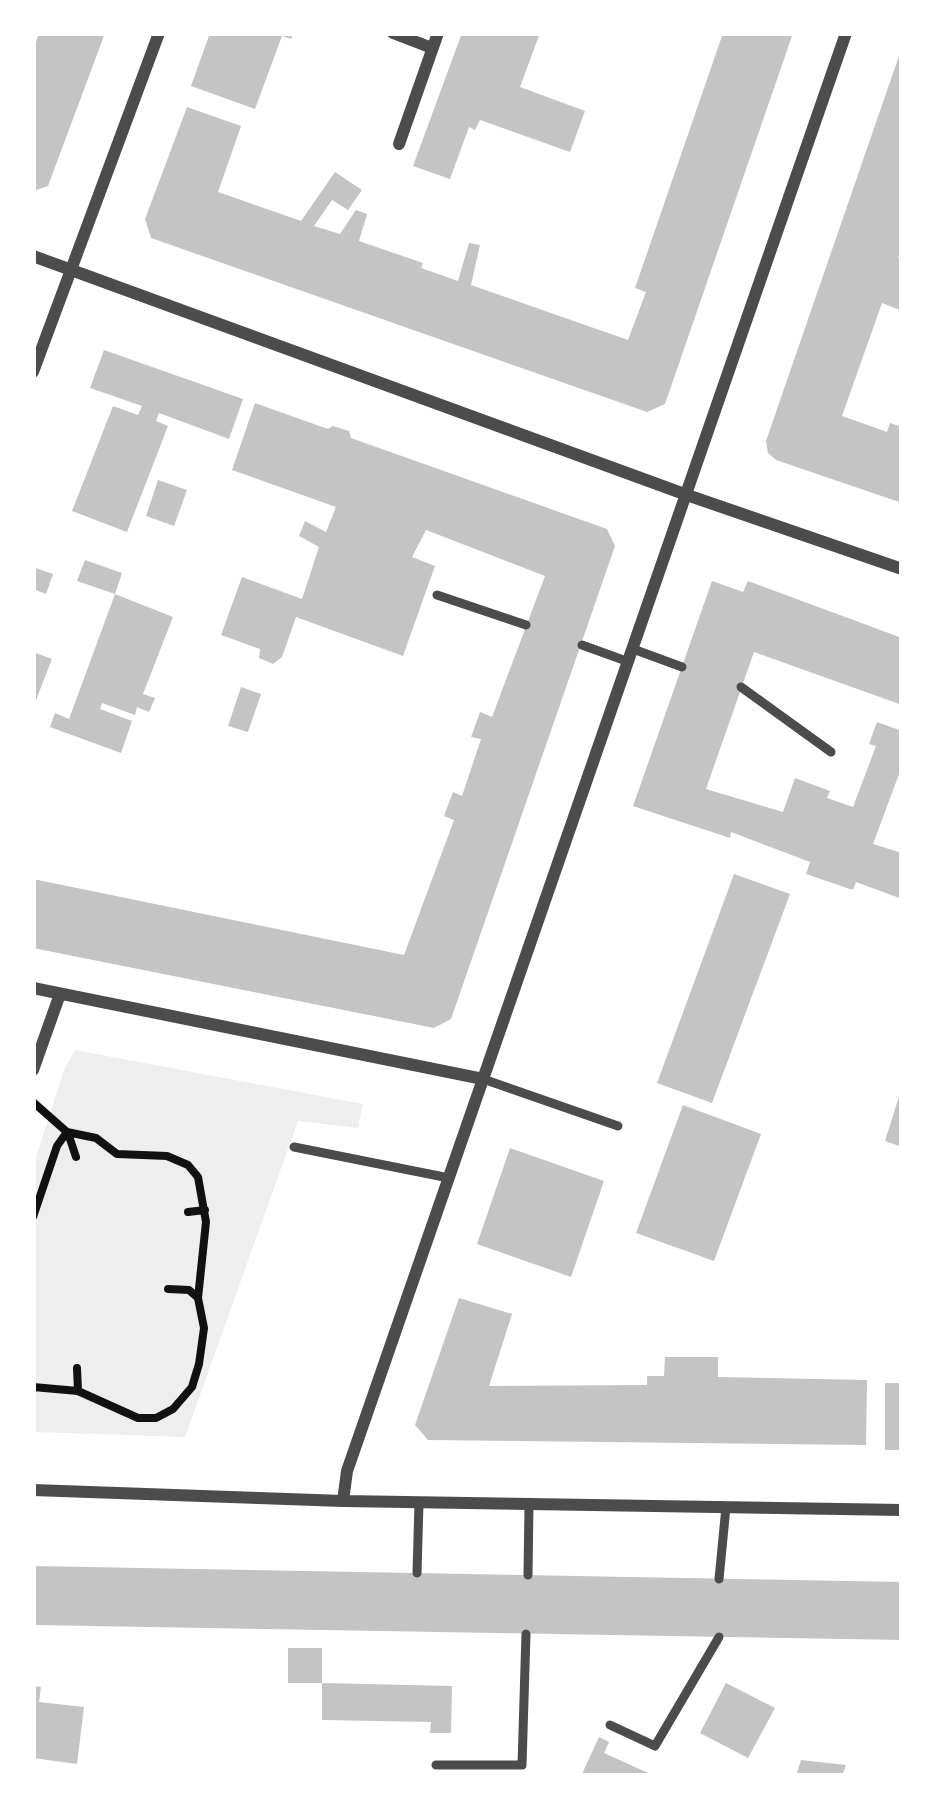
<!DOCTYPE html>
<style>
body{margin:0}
#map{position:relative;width:935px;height:1809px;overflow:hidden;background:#fff;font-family:Montserrat,sans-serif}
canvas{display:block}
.frame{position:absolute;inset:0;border:36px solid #fff;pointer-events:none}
</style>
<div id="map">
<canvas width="935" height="1809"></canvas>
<div class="frame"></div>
</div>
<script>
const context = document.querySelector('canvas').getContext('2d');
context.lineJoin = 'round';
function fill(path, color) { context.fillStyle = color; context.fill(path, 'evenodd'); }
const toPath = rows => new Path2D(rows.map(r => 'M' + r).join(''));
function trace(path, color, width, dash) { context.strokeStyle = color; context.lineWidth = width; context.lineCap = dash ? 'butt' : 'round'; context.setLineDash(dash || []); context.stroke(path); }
const green = toPath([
 [75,1050,363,1104,358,1128,298,1121,185,1437,33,1432,33,1166,65,1068]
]);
const building = toPath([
 [39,33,105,33,48,186,33,191,33,51],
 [210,33,294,33,291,39,282,36,255,109,191,86],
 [462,33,540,33,520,87,585,111,570,152,480,120,475,130,469,127,450,179,413,166],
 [723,33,793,33,665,404,647,412,151,238,145,219,187,107,241,126,218,192,301,221,335,172,362,190,348,210,332,200,314,226,340,234,356,210,367,214,359,241,423,263,421,268,458,281,469,243,480,245,471,285,628,340,646,292,635,288],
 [901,50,902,244,898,258,902,259,902,305,900,310,882,303,842,416,887,432,890,423,902,427,902,503,776,460,768,453,766,441],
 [104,350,243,399,229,439,159,413,156,421,168,426,127,532,72,511,113,406,138,415,142,406,90,388],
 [255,403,328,429,333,426,349,431,351,438,607,529,615,546,451,1019,434,1028,33,948,33,879,404,955,454,820,444,816,453,792,462,796,481,739,471,737,480,712,492,717,545,576,426,530,412,557,435,566,403,656,296,617,282,657,273,664,259,658,260,649,221,635,242,577,302,599,319,547,299,536,305,521,326,532,336,507,232,470],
 [158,480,187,490,174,526,146,516],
 [85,560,122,573,115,594,77,581],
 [33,567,53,574,46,594,33,589],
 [712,581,743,592,748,581,902,638,902,705,754,652,706,789,783,812,795,778,830,791,827,798,853,807,876,746,869,744,877,722,902,731,902,766,873,844,902,853,902,899,856,882,853,890,806,874,810,862,731,832,730,838,633,806],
 [115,594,173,617,143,694,155,698,149,712,137,707,135,715,102,703,100,709,132,721,121,753,50,727,55,713,69,719],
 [33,652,52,659,33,708],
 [241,687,261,694,248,732,228,726],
 [734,874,790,894,712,1103,657,1083],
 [901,1090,902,1090,902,1147,885,1141],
 [683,1105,761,1134,714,1261,636,1233],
 [510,1148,604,1181,571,1277,477,1244],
 [459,1298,512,1314,489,1386,647,1385,647,1376,664,1376,665,1357,718,1357,718,1377,867,1380,866,1445,428,1440,415,1425],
 [885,1383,902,1383,902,1450,885,1450],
 [33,1566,902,1582,902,1640,33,1625],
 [288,1648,322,1648,322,1683,288,1683],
 [322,1683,452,1686,451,1733,430,1733,431,1722,322,1720],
 [726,1683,775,1708,748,1758,700,1733],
 [33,1686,41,1687,39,1702,84,1707,77,1764,33,1758],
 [599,1737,609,1742,604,1753,655,1776,581,1776],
 [801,1760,846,1765,842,1776,796,1776]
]);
const path = toPath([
 [33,1102,67,1132,96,1138,117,1154,167,1156,188,1165,198,1177,206,1222,198,1298,204,1328,199,1364,192,1387,173,1409,156,1418,138,1418,78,1391,33,1387],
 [68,1133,76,1157],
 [188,1212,205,1210],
 [33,1217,57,1146,67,1132],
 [168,1289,189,1290,197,1297],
 [77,1368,78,1391]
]);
const service = toPath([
 [437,595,526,625],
 [582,645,629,662],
 [633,649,682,667],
 [741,687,831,752],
 [483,1079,618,1126],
 [294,1147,449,1178],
 [417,1573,419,1503],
 [528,1575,529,1504],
 [719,1579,726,1507],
 [610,1725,655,1746,719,1637],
 [436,1765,522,1765,526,1634]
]);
const minor = toPath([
 [393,33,432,48],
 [399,144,438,33],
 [33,256,687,495,902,569],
 [33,372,159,33],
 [33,988,483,1079],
 [33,1070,60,994],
 [33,1490,343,1501,902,1510],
 [343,1501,347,1471,846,33]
]);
fill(green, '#eee');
fill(building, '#c4c4c4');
trace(path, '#111', 8);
trace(service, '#4c4c4c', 9);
trace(minor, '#4c4c4c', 12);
</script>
